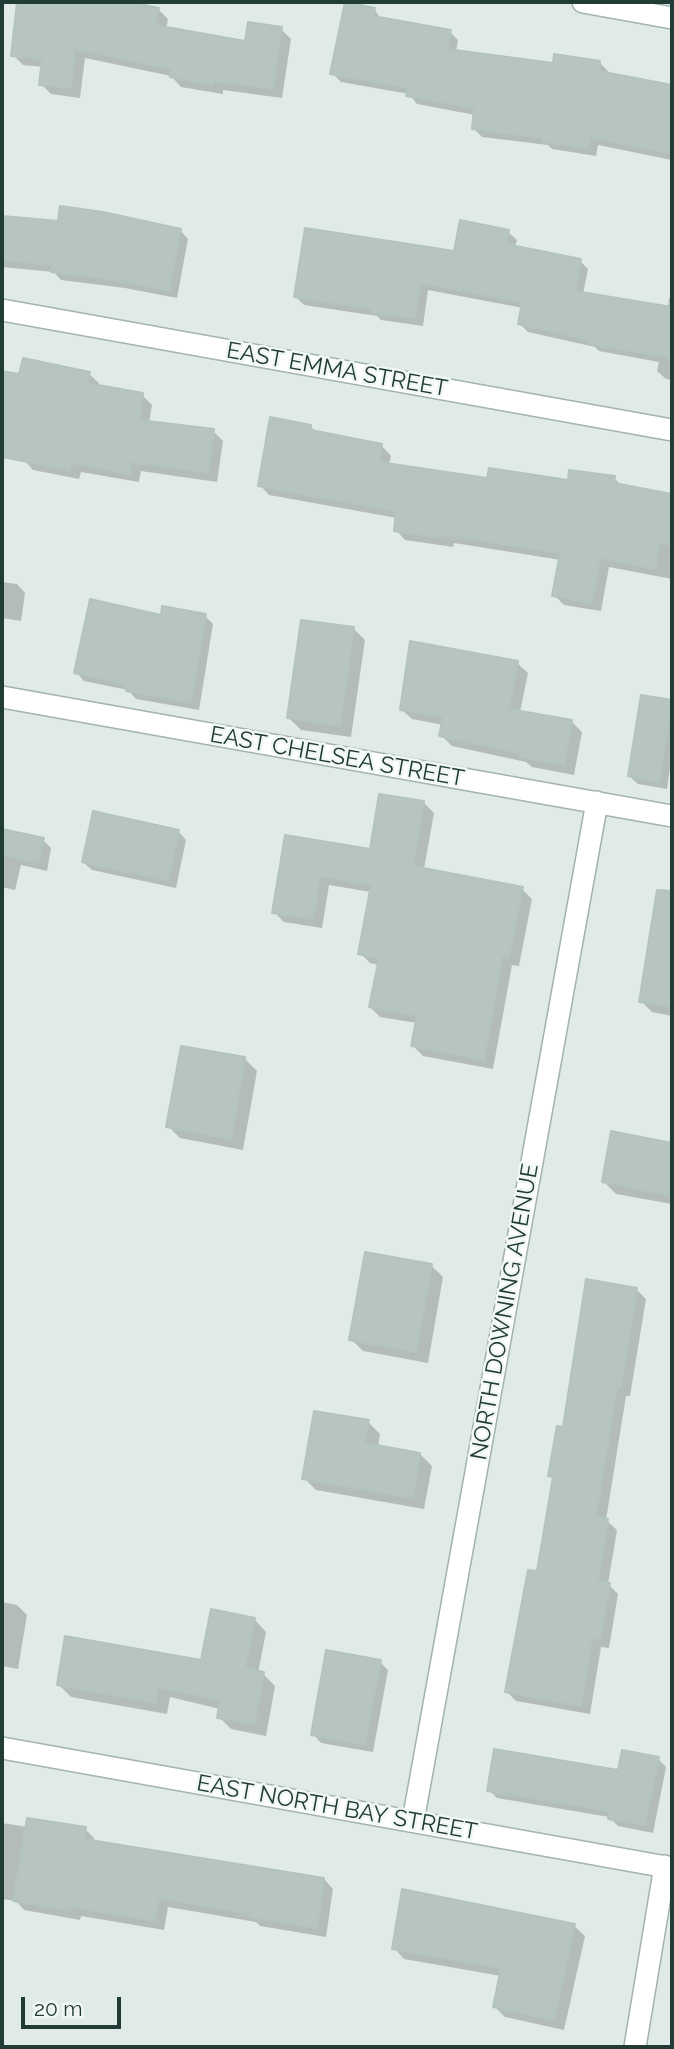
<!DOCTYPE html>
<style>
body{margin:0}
#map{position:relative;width:674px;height:2049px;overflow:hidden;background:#e0ebe7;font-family:Raleway,sans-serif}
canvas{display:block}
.frame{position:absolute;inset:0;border:4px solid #213b36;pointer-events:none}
.scale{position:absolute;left:21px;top:1997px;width:100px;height:32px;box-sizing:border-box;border:4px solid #213b36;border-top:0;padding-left:9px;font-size:21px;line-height:24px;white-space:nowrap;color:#213b36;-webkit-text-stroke:5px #f1f7f4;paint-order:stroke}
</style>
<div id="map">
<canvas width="674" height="2049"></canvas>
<div class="frame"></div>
<div class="scale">20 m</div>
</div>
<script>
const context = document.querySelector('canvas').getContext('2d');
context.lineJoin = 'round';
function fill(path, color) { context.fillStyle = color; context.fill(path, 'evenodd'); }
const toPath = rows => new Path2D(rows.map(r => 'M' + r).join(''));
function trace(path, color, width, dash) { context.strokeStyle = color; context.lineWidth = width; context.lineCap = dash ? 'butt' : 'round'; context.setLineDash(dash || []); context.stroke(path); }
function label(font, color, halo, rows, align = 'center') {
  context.font = font + ' Raleway,sans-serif'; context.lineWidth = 5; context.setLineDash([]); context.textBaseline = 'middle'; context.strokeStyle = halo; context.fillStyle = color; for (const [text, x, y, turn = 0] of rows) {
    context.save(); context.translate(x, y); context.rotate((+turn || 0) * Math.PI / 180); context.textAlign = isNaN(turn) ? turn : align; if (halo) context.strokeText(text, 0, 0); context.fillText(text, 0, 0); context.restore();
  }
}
const shadow = toPath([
 [19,2,120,2,158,9,168,19,166,29,247,43,281,29,291,39,282,98,223,90,223,94,181,87,171,76,85,58,80,98,51,94,41,84,43,67,23,65,13,55],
 [374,9,382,20,450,32,458,40,456,52,554,65,600,63,608,71,607,75,672,87,672,160,598,145,596,156,552,149,548,145,482,137,473,128,475,115,417,104,409,94,341,82,332,73],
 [2,217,180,230,188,239,177,298,125,288,61,280,54,272,2,267],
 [508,232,517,240,515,247,580,261,588,269,583,294,668,308,669,298,672,298,672,380,666,379,657,371,659,362,599,351,595,347,528,332,520,324,523,308,428,290,423,326,381,320,377,316,304,305,296,297,455,253],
 [2,373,21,376,89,374,99,383,98,386,142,395,152,405,149,423,213,431,223,441,217,482,141,471,139,482,81,472,79,479,33,470,23,459,2,456],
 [311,427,317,433,382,446,391,456,389,465,489,480,569,482,614,478,623,487,672,495,672,579,609,567,601,611,564,605,554,595,561,560,454,543,453,547,405,540,396,530,397,518,269,495,260,485],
 [2,582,17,584,25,593,21,621,2,618],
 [205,616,213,624,199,710,136,699,128,690,84,681,76,672,162,617],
 [353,628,365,640,351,737,301,730,289,718],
 [517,663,528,673,520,712,571,721,582,732,574,775,532,767,526,762,452,746,441,735,443,725,412,719,401,709],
 [671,702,672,754,667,789,638,784,629,776],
 [424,803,434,813,424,869,522,889,532,899,519,966,512,965,493,1069,423,1056,413,1046,417,1023,380,1017,370,1007,379,965,370,963,360,953,371,892,329,885,322,928,284,922,274,912,286,837,371,851],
 [2,831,43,840,51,848,47,871,21,865,15,890,2,887],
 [178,831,186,840,176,888,92,870,83,862],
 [656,907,672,910,672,1016,652,1012,641,1001],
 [245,1059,257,1071,243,1150,180,1138,168,1126],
 [613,1133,672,1144,672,1204,616,1194,604,1182],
 [431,1265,443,1277,428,1363,363,1351,351,1339],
 [636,1289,646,1299,630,1396,626,1396,606,1520,617,1530,608,1584,618,1594,609,1648,601,1647,590,1714,516,1701,506,1691,538,1573,555,1480,550,1476,564,1429],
 [368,1422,380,1434,378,1447,420,1454,432,1466,424,1509,316,1490,304,1478],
 [2,1602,17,1605,27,1615,18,1669,2,1666],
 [255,1620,266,1632,258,1673,263,1674,275,1686,266,1736,231,1729,219,1717,220,1709,170,1697,167,1714,71,1697,59,1685,203,1662],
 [380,1662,388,1670,373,1752,321,1743,313,1734],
 [658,1759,666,1767,653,1833,618,1826,609,1817,497,1798,489,1790,619,1772],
 [2,1823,28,1827,85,1829,94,1838,93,1843,324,1879,333,1889,326,1937,260,1926,256,1922,168,1907,164,1930,81,1916,80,1920,24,1910,16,1901,2,1899],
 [574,1926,585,1936,564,2030,505,2017,495,2007,501,1976,404,1959,394,1948]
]);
const building = toPath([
 [17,2,129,2,159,8,155,25,245,41,248,22,282,27,273,89,214,81,213,85,170,77,171,69,75,49,71,88,39,85,42,59,11,56,17,2],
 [345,2,375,8,373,16,451,30,447,49,553,63,554,54,600,61,599,71,672,85,672,154,590,137,588,148,542,142,542,138,472,129,474,108,406,96,408,88,330,74,345,2],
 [60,206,103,212,181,229,169,291,116,280,51,272,52,265,2,260,2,216,58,221,60,206],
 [460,220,509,230,506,244,581,259,575,291,672,307,672,358,589,344,590,340,518,324,522,302,420,283,415,318,371,312,371,309,294,297,305,228,454,251,460,220],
 [23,358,90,372,87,383,143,393,139,420,214,429,208,473,131,462,130,474,71,463,70,470,2,457,2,371,19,374,23,358],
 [270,417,311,425,311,430,382,444,379,462,487,478,489,468,568,480,569,470,615,476,614,483,672,494,672,546,659,543,655,569,600,558,592,603,552,596,560,553,445,535,444,538,394,531,396,511,258,486,270,417],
 [90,599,161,615,162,606,206,614,191,703,126,691,127,685,74,673,90,599],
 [301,620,354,627,340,726,287,718,301,620],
 [410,641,518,661,509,709,572,720,564,765,520,757,520,753,439,736,443,717,400,710,410,641],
 [641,695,672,700,659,782,628,776,641,695],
 [379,794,424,801,413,866,523,887,509,957,502,956,484,1060,411,1046,417,1016,369,1007,379,958,358,954,371,885,320,876,313,919,272,913,285,835,370,849,379,794],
 [93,811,179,830,168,881,82,862,93,811],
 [2,829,44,838,39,863,2,855,2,829],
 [657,890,672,891,672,1007,639,1002,657,890],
 [181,1046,245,1057,231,1139,166,1127,181,1046],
 [611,1131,672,1143,672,1196,602,1182,611,1131],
 [365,1252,432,1264,416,1352,349,1340,365,1252],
 [586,1279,637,1288,621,1388,617,1387,596,1517,608,1519,598,1581,610,1583,600,1640,592,1638,581,1706,505,1692,528,1570,537,1571,553,1477,548,1476,557,1426,563,1427,586,1279],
 [314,1411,369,1420,365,1443,420,1453,413,1498,302,1479,314,1411],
 [211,1609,255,1618,245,1668,264,1672,254,1725,217,1718,220,1700,158,1687,156,1703,57,1685,65,1636,201,1660,211,1609],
 [326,1650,381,1660,365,1745,311,1735,326,1650],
 [494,1749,618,1770,622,1750,659,1757,645,1825,608,1819,610,1811,487,1791,494,1749],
 [27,1818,86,1827,84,1839,324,1878,317,1928,249,1917,250,1914,159,1898,155,1921,72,1907,71,1911,13,1901,27,1818],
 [402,1889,575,1924,554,2020,493,2007,501,1968,392,1949,402,1889]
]);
const minor = toPath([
 [583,2,672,18],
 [2,310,672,430],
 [2,697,672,816],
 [2,1748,672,1868],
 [413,1821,597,802],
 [635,2047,665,1866]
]);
const streetNames = [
 ["EAST EMMA STREET",337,370,10],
 ["EAST CHELSEA STREET",337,757,10],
 ["NORTH DOWNING AVENUE",505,1312,-80],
 ["EAST NORTH BAY STREET",337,1808,10]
];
fill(shadow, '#0003');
fill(building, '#b6c5c0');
trace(building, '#b3c4be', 2);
trace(minor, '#a3b3ae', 24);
trace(minor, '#fff', 21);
label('23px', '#213b36', '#f1f7f4', streetNames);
</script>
